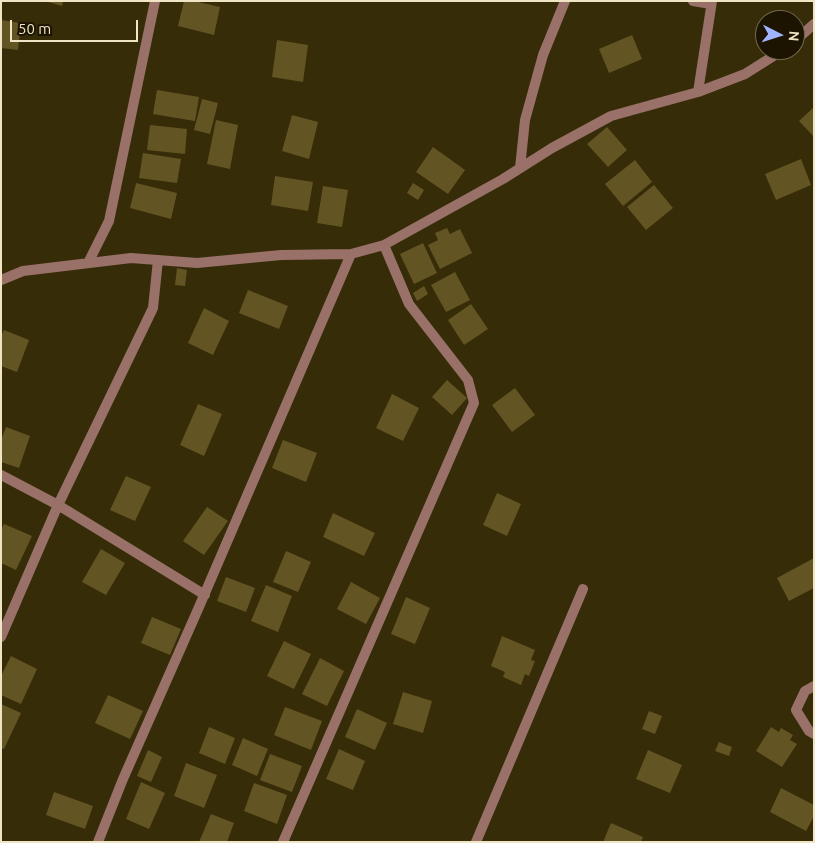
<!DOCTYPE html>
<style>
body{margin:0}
#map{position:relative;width:815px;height:843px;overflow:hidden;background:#372c08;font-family:Ubuntu,sans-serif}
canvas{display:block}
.frame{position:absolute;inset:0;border:2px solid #f0e6c5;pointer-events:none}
.north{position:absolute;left:755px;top:10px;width:50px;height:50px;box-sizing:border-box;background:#1c1400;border:1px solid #71684f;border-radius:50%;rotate:95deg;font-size:14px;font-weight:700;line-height:20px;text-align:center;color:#f0e6c5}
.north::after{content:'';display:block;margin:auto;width:18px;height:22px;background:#a0b3fd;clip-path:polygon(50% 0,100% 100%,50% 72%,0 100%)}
.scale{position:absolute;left:10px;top:20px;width:128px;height:22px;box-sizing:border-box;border:2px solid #f0e6c5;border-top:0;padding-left:6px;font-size:15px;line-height:18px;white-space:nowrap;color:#f0e6c5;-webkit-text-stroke:4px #1c1400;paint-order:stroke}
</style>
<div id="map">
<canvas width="815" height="843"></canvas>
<div class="frame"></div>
<div class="north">N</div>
<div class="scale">50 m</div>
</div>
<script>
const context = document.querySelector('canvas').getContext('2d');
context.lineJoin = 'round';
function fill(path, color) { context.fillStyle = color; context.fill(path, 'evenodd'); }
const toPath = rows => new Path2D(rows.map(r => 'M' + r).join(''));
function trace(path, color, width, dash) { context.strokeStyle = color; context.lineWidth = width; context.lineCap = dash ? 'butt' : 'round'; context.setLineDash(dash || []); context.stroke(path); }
const building = toPath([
 [45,1,63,1,62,6],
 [184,1,194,1,220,7,214,35,178,26],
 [1,20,21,23,18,50,1,48],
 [632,35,642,59,609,73,599,49],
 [277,40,308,45,303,82,272,77],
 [157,90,199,97,195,121,153,114],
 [202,99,218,103,210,134,194,130],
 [814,107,814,137,799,121],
 [292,115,318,122,309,159,282,151],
 [216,120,238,125,230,169,207,164],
 [150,125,187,129,185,154,147,150],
 [607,127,627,150,608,167,587,144],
 [433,147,465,170,448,194,416,172],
 [143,153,181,159,177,183,139,178],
 [801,159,811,185,776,200,765,174],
 [635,160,652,182,623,206,605,184],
 [275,176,313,182,308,211,271,205],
 [136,183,177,193,171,219,130,208],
 [413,183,424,190,418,200,407,193],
 [654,185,673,208,646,230,627,207],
 [323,186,348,190,342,227,317,223],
 [447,228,450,234,460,229,472,253,440,269,428,245,438,240,435,233],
 [423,243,437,273,414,284,400,254],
 [177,268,187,270,185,286,175,285],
 [455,272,470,300,446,312,431,285],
 [424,286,428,294,417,301,413,293],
 [248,290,288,306,279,329,239,313],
 [471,304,488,329,464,345,448,320],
 [204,308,229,321,213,355,188,343],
 [4,330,29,340,17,372,1,366,1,336],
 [447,380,467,398,452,415,432,397],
 [515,388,535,415,512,432,492,405],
 [392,394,419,408,403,441,376,428],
 [198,404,222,414,204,456,180,445],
 [6,427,30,436,19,468,1,462,1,440],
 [283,440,317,453,306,482,272,468],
 [126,476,151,487,135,521,110,510],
 [497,493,521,504,507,536,483,525],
 [207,507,228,521,204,555,183,541],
 [333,513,375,533,364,556,323,537],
 [4,524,32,536,16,570,1,563,1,530],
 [101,549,125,563,106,595,82,582],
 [286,551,311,562,298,592,273,582],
 [814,558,814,588,789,601,777,578],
 [226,577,255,588,246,612,217,601],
 [351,582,380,598,366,624,337,609],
 [266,585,292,596,278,632,251,621],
 [406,597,430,608,415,644,391,634],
 [152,617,181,629,170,655,141,643],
 [502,636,535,650,531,660,535,661,529,676,525,674,521,685,503,677,505,672,491,666],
 [284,641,311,654,294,689,267,676],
 [11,656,37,669,21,704,1,695,1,676],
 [320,658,344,671,327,706,302,694],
 [403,692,432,701,423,733,393,724],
 [108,695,143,711,130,739,95,723],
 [1,704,21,713,4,749,1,748],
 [285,707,322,721,311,750,274,735],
 [357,709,387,723,375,750,345,737],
 [649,711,662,716,655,734,642,729],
 [209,727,235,738,225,764,199,753],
 [771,727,779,732,781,728,793,735,790,740,797,744,782,767,756,751],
 [243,738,268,749,257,776,232,765],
 [719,742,732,747,729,756,715,751],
 [339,749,365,761,353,790,326,779],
 [148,750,162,757,151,782,137,776],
 [648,750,682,765,670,793,636,779],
 [270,754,302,766,292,792,260,780],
 [186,763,217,775,204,808,174,796],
 [141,782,165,793,149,829,126,819],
 [254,783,287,795,277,824,244,811],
 [781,788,814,805,814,816,806,831,770,812],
 [54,792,93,806,85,829,46,815],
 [211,814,234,823,227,842,199,842],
 [611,823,643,837,641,842,603,842]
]);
const street = toPath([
 [693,1,711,4],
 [795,41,814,24],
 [698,92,712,1],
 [520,168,525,120,543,55,565,1],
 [88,263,109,221,155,1],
 [1,280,23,271,131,258,197,263,281,255,351,254,384,245,503,179,552,148,611,116,698,92,745,74,783,50],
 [1,475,58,505,205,595],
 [1,637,58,505,153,308,158,260],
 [814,686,805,691,796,710,809,731,814,734],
 [98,842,123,779,199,607,351,254],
 [283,842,474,403,468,380,409,304,384,245],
 [476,842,583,589]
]);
fill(building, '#635423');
trace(street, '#997169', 10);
</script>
